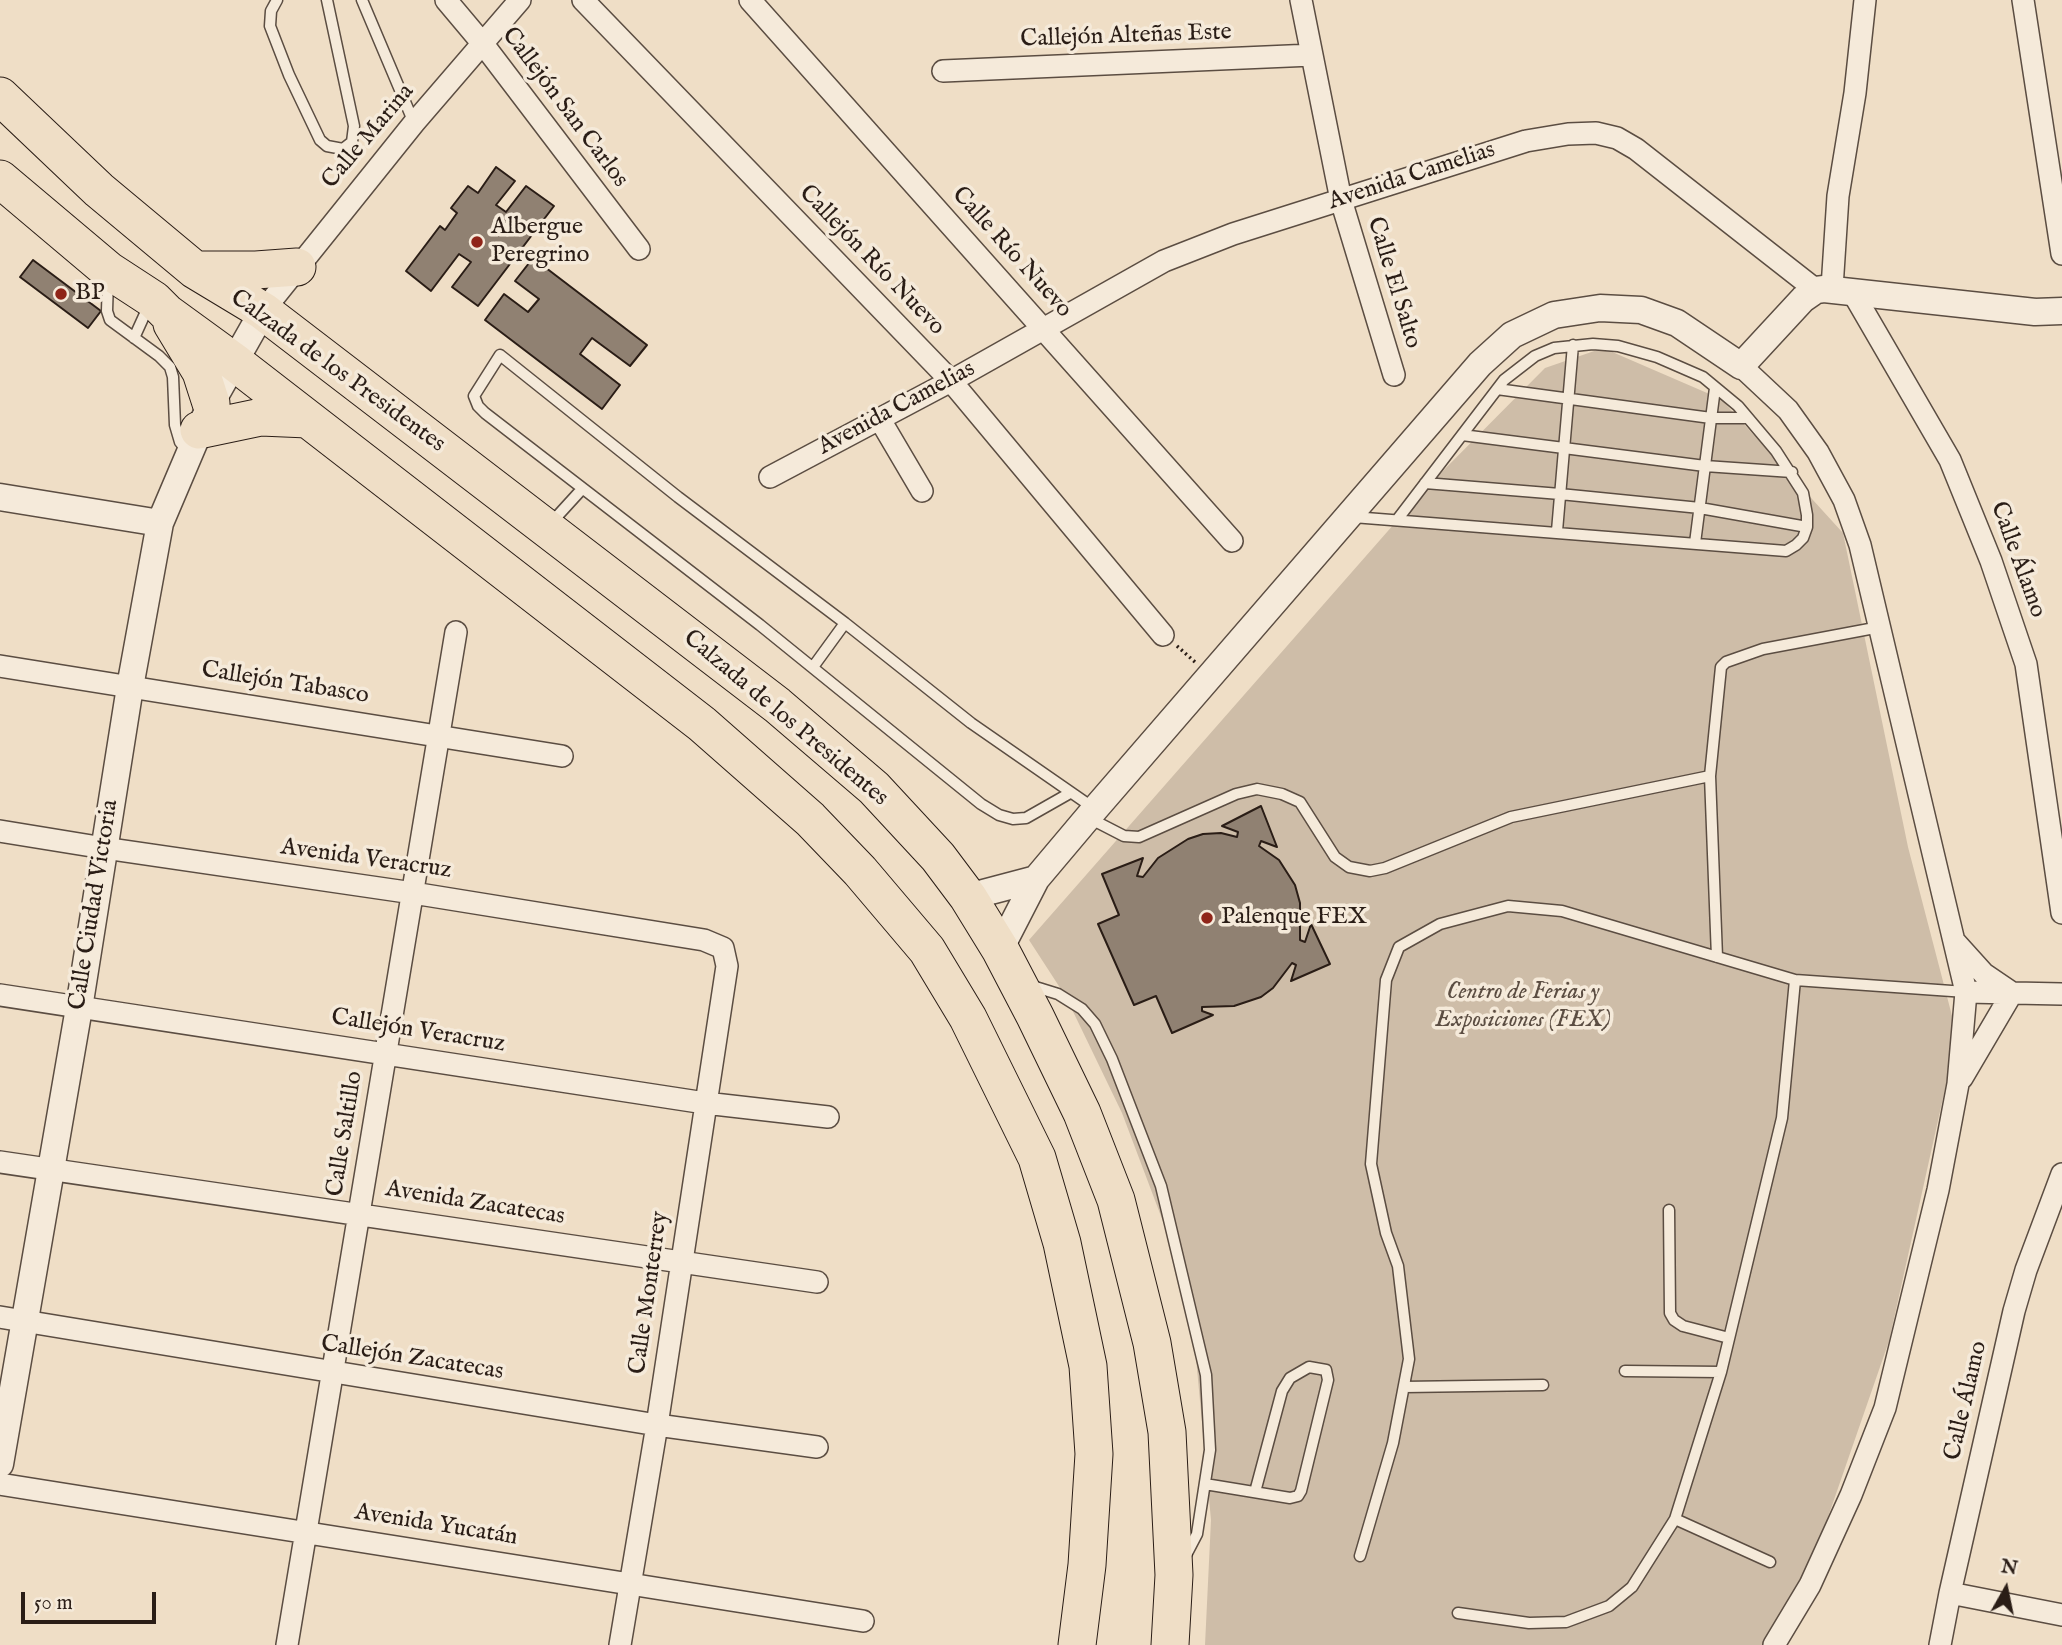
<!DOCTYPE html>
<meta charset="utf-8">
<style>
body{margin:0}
#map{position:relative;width:2062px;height:1645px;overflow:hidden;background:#efdec6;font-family:"IM FELL English",serif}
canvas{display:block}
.north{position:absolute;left:1971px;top:1554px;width:70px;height:70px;-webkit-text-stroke:5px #f5eada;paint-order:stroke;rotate:9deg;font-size:19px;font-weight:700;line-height:28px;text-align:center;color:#2a1d16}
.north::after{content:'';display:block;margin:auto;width:24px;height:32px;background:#2a1d16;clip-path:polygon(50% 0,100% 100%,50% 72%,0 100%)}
.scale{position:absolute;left:21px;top:1592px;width:135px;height:32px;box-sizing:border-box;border:4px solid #2a1d16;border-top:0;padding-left:9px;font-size:21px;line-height:24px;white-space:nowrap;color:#2a1d16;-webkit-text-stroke:5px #f5eada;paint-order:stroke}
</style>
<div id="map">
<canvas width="2062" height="1645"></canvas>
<div class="north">N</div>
<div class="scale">50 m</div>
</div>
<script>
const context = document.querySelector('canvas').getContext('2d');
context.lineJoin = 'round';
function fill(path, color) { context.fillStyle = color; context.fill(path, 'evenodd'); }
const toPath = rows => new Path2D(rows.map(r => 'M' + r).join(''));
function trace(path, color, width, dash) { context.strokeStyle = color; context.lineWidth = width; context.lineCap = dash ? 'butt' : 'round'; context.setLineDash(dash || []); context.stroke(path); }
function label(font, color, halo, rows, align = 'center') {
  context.font = font + ' "IM FELL English",serif'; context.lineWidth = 7; context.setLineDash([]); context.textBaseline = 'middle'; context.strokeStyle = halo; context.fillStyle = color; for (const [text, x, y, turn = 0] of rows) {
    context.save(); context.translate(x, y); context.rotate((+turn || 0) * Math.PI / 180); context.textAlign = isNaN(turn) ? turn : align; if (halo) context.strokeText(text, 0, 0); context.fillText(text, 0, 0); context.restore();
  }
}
const green = toPath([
 [1603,348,1721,399,1843,533,1908,847,1957,1035,1889,1341,1811,1566,1764,1645,1205,1645,1211,1520,1190,1293,1122,1113,1066,997,1029,940,1423,491,1545,368]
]);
const building = toPath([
 [496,167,515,181,496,205,506,212,526,186,554,206,478,306,452,287,471,262,459,254,431,291,406,271,440,226,445,230,457,213,451,208,468,186,478,193,496,167],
 [533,258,647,345,630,366,592,338,580,354,620,385,602,409,485,320,504,294,528,312,539,299,515,281,533,258],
 [33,260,101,311,88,328,20,277,33,260],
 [1261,806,1277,847,1261,841,1259,846,1279,860,1295,885,1300,903,1300,940,1305,942,1311,924,1330,964,1291,981,1296,965,1292,963,1273,988,1261,997,1234,1006,1202,1007,1202,1011,1213,1015,1172,1033,1156,996,1134,1005,1098,924,1119,915,1102,874,1143,858,1137,876,1143,877,1158,858,1188,839,1203,834,1221,833,1237,837,1238,832,1222,826,1261,806]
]);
const path = toPath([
 [1177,646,1195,662]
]);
const service = toPath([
 [277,0,271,11,270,26,289,75,320,140,327,146,343,149,352,142,354,126,327,0],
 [362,0,414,123],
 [108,279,107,311,110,320,159,356,170,367,173,377,175,425,180,442,189,453],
 [134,338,149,305],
 [1497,389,1711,418,1748,418],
 [1462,435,1705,466,1792,472],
 [1425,483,1560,494,1700,508,1807,527],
 [1353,517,1786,551,1796,545,1803,538,1807,527,1807,515,1803,493,1776,451,1738,406,1703,377,1657,357,1618,346,1593,344,1554,348,1535,356,1504,380,1397,520],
 [551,523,582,489],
 [1557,531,1573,345],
 [1695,543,1715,388],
 [813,667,845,623],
 [1070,793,1026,818,1013,819,999,815,981,804,760,625,485,413,478,406,474,396,500,355,678,497,845,623,971,723,1095,809],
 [1089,818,1124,836,1139,837,1236,794,1257,789,1282,794,1300,802,1335,857,1349,867,1370,871,1385,868,1511,817,1710,776],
 [1717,957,1710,776,1721,667,1726,662,1763,649,1880,627],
 [1029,985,1058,994,1082,1009,1095,1024,1112,1059,1161,1186,1206,1375,1210,1450,1197,1534,1185,1557],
 [1669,1210,1670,1313,1674,1320,1683,1326,1729,1338],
 [1625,1371,1721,1372],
 [1404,1387,1543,1385],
 [1205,1484,1290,1498,1298,1496,1301,1491,1328,1380,1326,1370,1309,1367,1290,1378,1282,1391,1255,1492],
 [1675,1519,1770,1562],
 [1360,1556,1393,1443,1409,1359,1398,1266,1386,1233,1371,1164,1386,980,1399,947,1440,924,1508,906,1562,911,1795,980],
 [1458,1613,1529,1623,1566,1622,1609,1606,1632,1587,1675,1519,1721,1372,1782,1118,1795,980,1966,992]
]);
const minor = toPath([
 [446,0,483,44,639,249],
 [583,0,951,381,1163,635],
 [750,0,1232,541],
 [1301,0,1341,200,1394,375],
 [2023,0,2062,254],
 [943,71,1312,55],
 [1832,288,1838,196,1855,93,1865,0],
 [1853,293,1950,460,1991,561,2026,664,2062,913],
 [263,311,414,123,520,0],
 [1741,366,1788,410,1818,452,1844,500,1860,545,1966,992,1958,1084,1938,1190,1885,1408,1851,1495,1810,1585,1774,1645],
 [879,418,922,491],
 [770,477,951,381,1164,261,1233,234,1526,141,1568,134,1596,133,1617,138,1636,149,1816,290],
 [0,666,562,756],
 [0,831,104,848,413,893,704,940,723,948,727,966,657,1425,620,1645],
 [1956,943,1984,974,2012,993,1962,1078],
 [1966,992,2062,994],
 [0,995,705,1103,828,1117],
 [0,1162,817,1282],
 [0,1317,657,1425,817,1447],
 [0,1484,863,1621],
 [1950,1593,2062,1615],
 [287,1645,456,632],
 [1940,1645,1950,1593,2014,1311,2026,1270,2062,1174]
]);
const tertiary = toPath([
 [0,497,160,523],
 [968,897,1036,879],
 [1000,949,1036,879,1095,809,1480,364,1512,335,1554,315,1600,308,1641,310,1677,323,1741,366,1803,299,1816,290,1824,289,2035,312,2062,311],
 [0,1464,79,1008,130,687,160,523,211,403,263,311]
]);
const trunk = toPath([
 [0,96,99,190,195,270,263,311,777,705,874,788,938,857,968,897,1000,949,1035,1016,1082,1113,1116,1200,1152,1343,1167,1432,1174,1575,1170,1645],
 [0,179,108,270,154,300,167,313,233,361,702,724,810,819,860,871,927,950,968,1018,1037,1158,1062,1243,1088,1366,1094,1454,1087,1565,1077,1645],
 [195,270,256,270,297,267],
 [172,324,201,372,211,403],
 [199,430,261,417,308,419]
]);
const markers = [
 [477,242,7,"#8f2418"],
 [61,294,7,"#8f2418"],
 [1207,918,7,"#8f2418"]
];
const streetNames = [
 ["Callejón Alteñas Este",1126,37,-2],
 ["Callejón San Carlos",564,108,53],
 ["Calle Marina",369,137,-50],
 ["Avenida Camelias",1412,177,-18],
 ["Calle Río Nuevo",1011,253,48],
 ["Callejón Río Nuevo",871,261,46],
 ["Calle El Salto",1393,283,73],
 ["Calzada de los Presidentes",337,372,36],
 ["Avenida Camelias",897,409,-28],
 ["Calle Álamo",2017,560,70],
 ["Callejón Tabasco",285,684,9],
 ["Calzada de los Presidentes",785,719,40],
 ["Avenida Veracruz",366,860,8],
 ["Calle Ciudad Victoria",95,905,-81],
 ["Callejón Veracruz",418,1032,9],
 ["Calle Saltillo",346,1134,-81],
 ["Avenida Zacatecas",475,1204,9],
 ["Calle Monterrey",650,1293,-82],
 ["Callejón Zacatecas",412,1359,9],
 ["Calle Álamo",1967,1401,-77],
 ["Avenida Yucatán",436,1526,9]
];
const poiNames = [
 ["Albergue",491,228],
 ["Peregrino",491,256],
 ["BP",75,294],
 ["Palenque FEX",1221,918]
];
const parkNames = [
 ["Centro de Ferias y",1523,993],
 ["Exposiciones (FEX)",1523,1021]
];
fill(green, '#cebda8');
fill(building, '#908172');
trace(building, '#2a1d16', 2);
trace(service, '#5b4d42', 13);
trace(minor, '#5b4d42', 24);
trace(tertiary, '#5b4d42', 29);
trace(trunk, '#2a1d16', 39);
trace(path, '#2a1d16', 3.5, [2, 3.5]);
trace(service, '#f5eada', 10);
trace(minor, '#f5eada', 21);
trace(tertiary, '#f5eada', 26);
trace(trunk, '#efdec6', 37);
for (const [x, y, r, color] of markers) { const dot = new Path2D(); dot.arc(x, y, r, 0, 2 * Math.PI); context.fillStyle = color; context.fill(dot); trace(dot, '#f5eada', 2.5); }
label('24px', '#2a1d16', '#f5eada', streetNames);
label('24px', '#2a1d16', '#f5eada', poiNames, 'left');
label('italic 24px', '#5b4d42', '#f5eada', parkNames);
</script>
